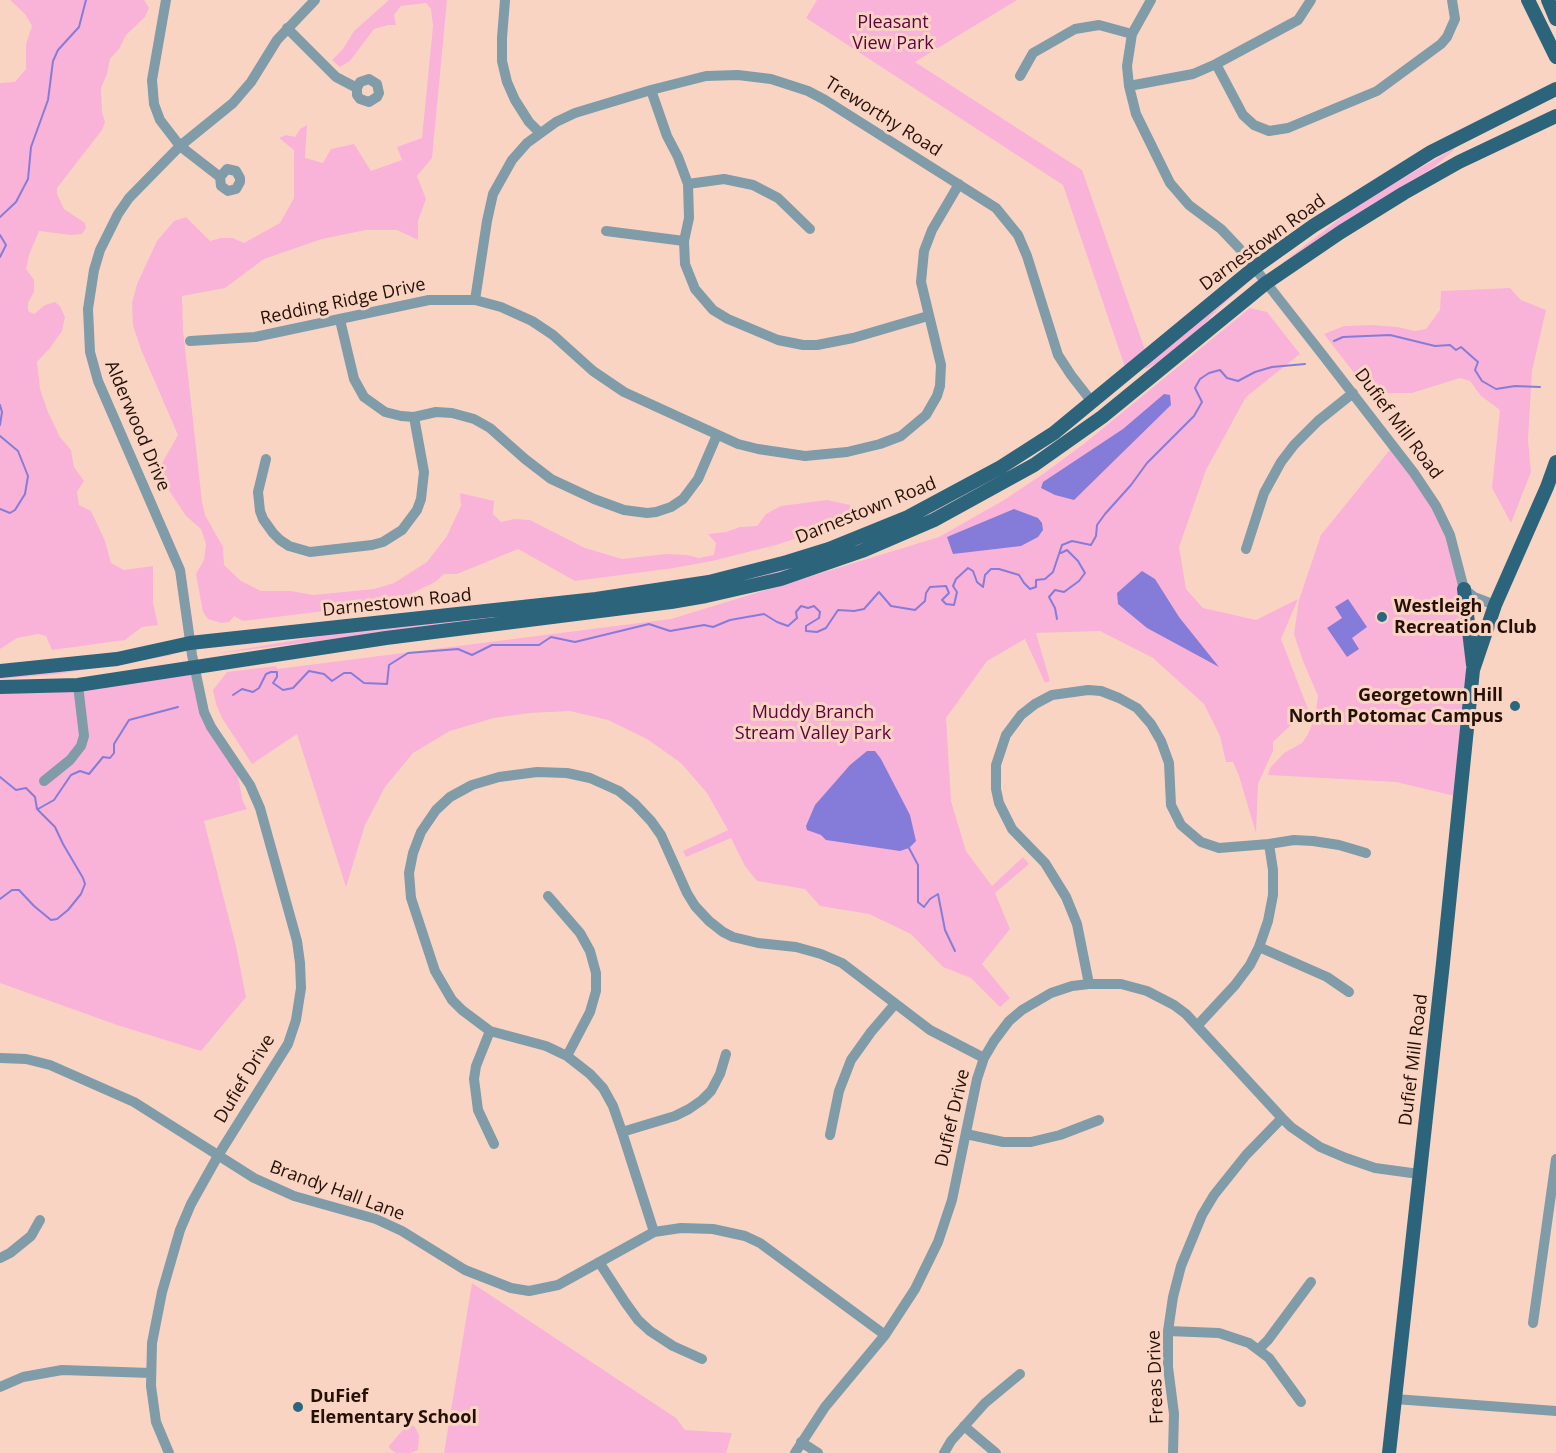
<!DOCTYPE html>
<style>
body{margin:0}
canvas{display:block;background:#fad4c3}
</style>
<canvas width="1556" height="1453"></canvas>
<script>
const context = document.querySelector('canvas').getContext('2d');
context.lineJoin = 'round';
function fill(path, color) { context.fillStyle = color; context.fill(path, 'evenodd'); }
const toPath = rows => new Path2D(rows.map(r => 'M' + r).join(''));
function trace(path, color, width, dash) { context.strokeStyle = color; context.lineWidth = width; context.lineCap = dash ? 'butt' : 'round'; context.setLineDash(dash || []); context.stroke(path); }
function label(font, color, halo, rows, align = 'center') {
  context.font = font + ' "Open Sans",sans-serif'; context.lineWidth = 6; context.setLineDash([]); context.textBaseline = 'middle'; context.strokeStyle = halo; context.fillStyle = color; for (const [text, x, y, turn = 0] of rows) {
    context.save(); context.translate(x, y); context.rotate((+turn || 0) * Math.PI / 180); context.textAlign = isNaN(turn) ? turn : align; if (halo) context.strokeText(text, 0, 0); context.fillText(text, 0, 0); context.restore();
  }
}
const green = toPath([
 [10,0,144,0,149,8,145,17,126,35,119,49,110,59,107,74,101,88,102,112,105,122,102,130,57,188,57,194,64,209,85,223,86,228,82,234,71,235,39,231,29,255,26,269,34,280,34,292,28,303,28,311,34,314,45,305,55,302,60,306,65,317,62,331,50,348,37,362,40,389,48,412,60,437,71,450,74,467,84,481,77,492,79,505,91,511,105,541,111,563,124,570,153,566,153,603,158,625,142,627,125,640,52,650,46,636,38,634,17,638,0,649,0,83,15,82,26,69,26,44,32,26,25,14],
 [389,0,447,0,432,158,417,176,426,199,418,221,418,240,397,230,366,230,322,239,264,259,225,288,182,296,183,330,202,502,205,515,223,547,224,565,241,581,261,591,291,591,313,595,374,589,394,583,427,562,447,536,461,506,460,493,494,501,493,514,501,522,514,519,530,520,585,548,622,559,666,554,687,555,699,558,714,555,716,543,708,534,726,532,740,527,757,526,766,514,781,506,827,500,850,505,852,513,814,527,810,534,776,545,712,561,674,568,575,581,518,549,457,574,444,574,435,582,402,598,399,602,243,621,234,616,229,622,221,623,208,619,203,612,196,574,204,560,206,544,201,529,186,516,157,472,178,435,142,352,133,326,132,303,137,284,157,241,174,221,186,217,210,241,221,238,233,238,244,243,280,223,294,198,294,150,279,138,286,135,295,137,300,129,307,125,305,158,323,163,331,149,354,144,371,171,402,160,397,147,422,138,433,26,431,9,426,3,401,6,394,15,396,25,388,25,374,29,350,61,340,67,332,60,343,49,354,31],
 [817,0,1017,0,915,62,1082,170,1145,350,1125,367,1063,185,806,18],
 [1453,149,1454,150,1434,167,1366,208,1281,264,1359,204],
 [1245,285,1217,310,1199,330,1169,356,1146,369,1145,367,1201,319],
 [1510,288,1521,300,1546,310,1532,371,1528,440,1531,472,1511,523,1492,488,1500,410,1481,396,1470,381,1460,378,1412,393,1382,393,1375,400,1324,334,1344,326,1371,325,1398,327,1415,331,1426,329,1440,310,1441,291],
 [1250,308,1267,312,1300,354,1246,397,1206,470,1179,547,1186,589,1203,608,1256,620,1298,599,1281,639,1308,709,1273,742,1273,751,1258,784,1256,833,1239,776,1233,762,1226,762,1220,736,1204,704,1153,658,1100,631,1036,633,1050,681,1045,683,1025,639,987,661,946,718,951,801,966,851,992,886,1023,857,1029,864,995,893,1010,929,982,964,1010,998,1000,1007,971,978,943,967,911,934,869,914,820,906,805,889,757,881,745,866,731,838,686,857,683,851,728,830,707,793,681,763,647,739,608,720,570,711,530,713,494,718,450,731,413,753,385,787,365,825,346,887,297,734,252,764,222,718,216,704,213,690,227,672,276,666,277,669,671,619,939,537,1004,500,1043,474,1085,443],
 [1393,446,1450,535,1473,670,1459,797,1396,782,1268,775,1270,768,1284,753,1302,743,1308,734,1315,717,1318,696,1303,661,1294,634,1299,600,1321,535],
 [997,477,998,480,892,535,775,576,685,595,214,654,333,634,665,595,895,529,946,506],
 [166,654,173,655,58,674,0,679,0,672],
 [194,666,201,699,234,758,243,802,247,809,204,821,236,946,246,997,201,1051,117,1025,0,983,0,687],
 [472,1283,676,1418,685,1430,732,1433,726,1453,444,1453],
 [409,1423,415,1427,419,1435,418,1450,410,1453,396,1453,389,1448,389,1446]
]);
const water = toPath([
 [1164,394,1170,395,1171,405,1074,500,1055,495,1041,488,1043,482,1123,429],
 [1014,509,1038,518,1042,523,1043,530,1038,537,1021,546,953,554,947,537],
 [1142,571,1155,579,1179,617,1219,667,1147,628,1118,604,1117,593],
 [1348,599,1367,627,1352,638,1359,649,1347,657,1327,628,1342,618,1335,607],
 [867,751,875,751,881,759,910,815,916,841,909,848,900,851,826,840,821,835,807,830,806,826,815,805,850,765]
]);
const stream = toPath([
 [0,217,16,202,28,179,31,147,48,100,53,61,58,50,79,27,86,0],
 [0,235,6,245,0,257],
 [1334,341,1343,337,1390,335,1435,346,1450,345,1456,350,1461,347,1478,362,1475,370,1482,381,1496,389,1515,386,1540,387],
 [0,405,2,412,0,425],
 [0,436,18,451,28,476,25,494,15,510,10,513,0,509],
 [1057,619,1055,608,1049,597,1055,590,1064,592,1079,581,1085,573,1078,561,1067,550,1061,553],
 [233,695,242,689,253,692,259,688,266,674,271,672,277,672,277,677,273,683,283,690,293,688,309,671,324,674,332,681,344,673,351,673,364,683,387,684,389,665,408,653,458,649,472,655,492,645,539,645,551,637,575,642,649,624,670,631,704,625,713,627,730,620,764,614,777,622,788,626,797,618,796,612,801,606,808,608,814,606,820,612,819,618,806,626,806,631,817,632,826,628,838,610,854,611,864,609,879,592,891,606,915,610,925,601,926,593,930,587,946,586,949,593,942,600,946,604,954,605,957,592,953,586,956,579,968,568,973,571,977,582,983,587,985,575,991,569,999,569,1019,575,1024,583,1030,589,1036,587,1036,580,1045,579,1053,572,1062,545,1072,541,1091,545,1096,536,1097,525,1105,514,1131,485,1147,463,1194,416,1202,402,1195,388,1200,379,1209,373,1220,370,1227,378,1238,381,1255,372,1272,367,1305,364],
 [0,777,16,790,26,788,35,797,37,809,55,827,63,844,83,878,85,884,81,894,68,910,57,919,51,920,34,906,19,890,12,890,0,899],
 [38,809,54,800,71,775,80,771,89,774,103,757,110,758,114,753,114,744,129,720,178,707],
 [909,848,918,865,918,902,924,907,930,899,938,894,945,930,955,951]
]);
const minor = toPath([
 [166,0,152,80,154,104,160,120,180,146,220,177,227,169,236,171,240,178,240,182,236,189,228,191,221,186,220,177],
 [505,0,502,38,502,61,507,82,515,100,529,122,540,133],
 [1151,0,1132,34,1127,66,1129,86,1136,114,1170,183,1189,205,1221,229,1239,248,1322,354,1414,473,1436,506,1450,535,1464,589,1474,597,1495,605],
 [287,28,336,77,357,88,357,95,360,99,369,102,377,97,379,93,377,84,369,79,360,82,357,88],
 [1216,64,1243,115,1254,125,1269,131,1288,128,1377,91,1441,44,1447,37,1455,19,1452,0],
 [1020,76,1033,53,1075,29,1099,25,1132,34],
 [1129,86,1193,74,1216,64,1298,20,1311,0],
 [651,90,667,136,678,157,688,184,689,218,684,241,685,264,695,289,713,310,728,319,778,340,803,345,817,345,853,338,928,316],
 [688,184,724,179,753,185,778,198,810,229],
 [606,231,684,241],
 [475,300,487,221,493,194,512,160,527,143,556,122,575,113,651,90,706,76,738,75,771,79,808,91,825,100,996,208,1018,235,1027,256,1058,355,1071,375,1092,402],
 [340,320,354,379,364,397,385,412,401,416,414,417,436,412,452,413,474,419,490,428,525,459,551,479,594,499,624,510,647,513,656,512,671,507,683,499,698,479,717,435],
 [190,341,255,337,429,300,475,300,501,307,532,321,553,335,593,371,624,392,738,444,758,449,805,456,847,452,880,444,901,436,926,415,937,396,940,386,941,365,921,282,924,251,932,230,959,184],
 [266,459,258,492,260,511,263,519,273,533,280,540,289,546,310,552,372,545,383,542,402,530,417,510,421,499,424,472,414,417],
 [1246,549,1264,493,1281,462,1294,445,1318,421,1353,393],
 [44,781,70,760,81,746,84,736,78,685],
 [548,896,580,933,590,951,596,973,596,991,590,1012,567,1056],
 [1259,947,1327,977,1349,992],
 [1089,984,1077,924,1066,897,1045,863,1012,829,999,803,996,789,996,765,1006,735,1021,715,1035,704,1052,695,1088,690,1101,691,1119,698,1137,708,1151,724,1161,741,1169,763,1171,805,1181,825,1201,842,1219,848,1269,844,1294,840,1313,841,1339,845,1366,853],
 [1197,1026,1235,985,1250,965,1259,947,1268,921,1273,895,1273,870,1269,844],
 [490,1031,476,1066,474,1079,478,1110,494,1144],
 [0,1058,26,1059,50,1065,134,1102,254,1178,294,1196,376,1219,402,1231,465,1270,511,1288,529,1291,558,1285,654,1232,681,1228,713,1229,745,1236,760,1243,885,1335],
 [622,1132,675,1116,689,1109,702,1100,711,1091,720,1074,726,1054],
 [966,1134,1003,1142,1031,1142,1060,1135,1099,1120],
 [830,1135,839,1091,851,1060,871,1032,895,1004],
 [654,1232,622,1132,613,1106,603,1088,590,1074,567,1056,546,1046,490,1031,462,1010,452,1000,435,971,411,898,409,873,413,853,421,832,436,810,450,797,472,785,499,777,537,772,567,773,590,778,619,791,635,804,651,821,661,835,687,893,695,906,709,921,723,932,733,937,758,943,796,947,821,954,842,963,930,1030,984,1058],
 [0,1258,10,1253,31,1236,40,1220],
 [599,1262,625,1302,638,1320,650,1331,673,1346,702,1359],
 [1533,1323,1556,1159],
 [1168,1331,1219,1333,1249,1343,1269,1358,1301,1402],
 [1259,1349,1268,1340,1311,1282],
 [0,1387,23,1377,62,1370,151,1373],
 [1395,1399,1556,1411],
 [964,1426,996,1453],
 [801,1442,818,1453],
 [169,1453,156,1422,151,1386,152,1343,162,1292,180,1230,191,1204,219,1154,288,1044,296,1020,301,988,300,963,297,941,260,808,250,785,211,727,204,712,192,655,180,570,98,381,90,352,88,309,94,270,100,250,118,214,129,198,180,146,233,103,251,82,277,40,315,0],
 [795,1453,825,1407,885,1335,915,1289,938,1242,952,1200,977,1079,984,1058,994,1041,1009,1021,1022,1010,1051,993,1072,986,1089,984,1121,984,1147,991,1174,1005,1186,1014,1282,1118,1291,1127,1320,1147,1346,1158,1375,1168,1419,1174],
 [944,1453,951,1441,985,1403,1020,1374],
 [1173,1453,1174,1414,1168,1367,1168,1331,1173,1297,1181,1266,1202,1215,1214,1195,1246,1155,1282,1118]
]);
const major = toPath([
 [1528,0,1556,57],
 [1548,0,1556,19],
 [1464,589,1473,665],
 [0,671,117,659,190,643,596,599,709,582,787,562,829,549,908,517,1001,467,1054,433,1254,268,1313,226,1431,152,1556,89],
 [0,687,78,685,386,638,671,602,706,596,781,579,862,551,934,520,1034,465,1102,417,1266,283,1341,232,1404,193,1459,162,1556,116],
 [1389,1453,1443,963,1473,670,1495,605,1547,487,1556,462]
]);
const markers = [
 [1382,617,6,"#2a677e"],
 [1515,706,6,"#2a677e"],
 [298,1407,6,"#2a677e"]
];
const parkNames = [
 ["Pleasant",893,23],
 ["View Park",893,44],
 ["Muddy Branch",813,713],
 ["Stream Valley Park",813,734]
];
const streetNames = [
 ["Treworthy Road",883,117,32],
 ["Darnestown Road",1263,243,-36],
 ["Redding Ridge Drive",343,302,-12],
 ["Dufief Mill Road",1398,424,53],
 ["Alderwood Drive",137,426,67],
 ["Darnestown Road",866,511,-22],
 ["Darnestown Road",397,603,-6],
 ["Dufief Mill Road",1414,1060,-83],
 ["Dufief Drive",245,1079,-59],
 ["Dufief Drive",953,1118,-77],
 ["Brandy Hall Lane",337,1191,20],
 ["Freas Drive",1156,1377,-92]
];
const poiNames = [
 ["Westleigh",1394,607],
 ["Recreation Club",1394,628],
 ["Georgetown Hill",1503,696,"right"],
 ["North Potomac Campus",1503,717,"right"],
 ["DuFief",310,1397],
 ["Elementary School",310,1418]
];
fill(green, '#f9b3d8');
fill(water, '#857cda');
trace(stream, '#857cda', 2);
trace(minor, '#809ca8', 10);
trace(major, '#2c657b', 14);
for (const [x, y, r, color] of markers) { const dot = new Path2D(); dot.arc(x, y, r, 0, 2 * Math.PI); context.fillStyle = color; context.fill(dot); trace(dot, '#fad4c3', 2); }
label('18px', '#5e0141', '#fad4c3', parkNames);
label('18px', '#251006', '#fad4c3', streetNames);
label('bold 18px', '#251006', '#fad4c3', poiNames, 'left');
</script>
